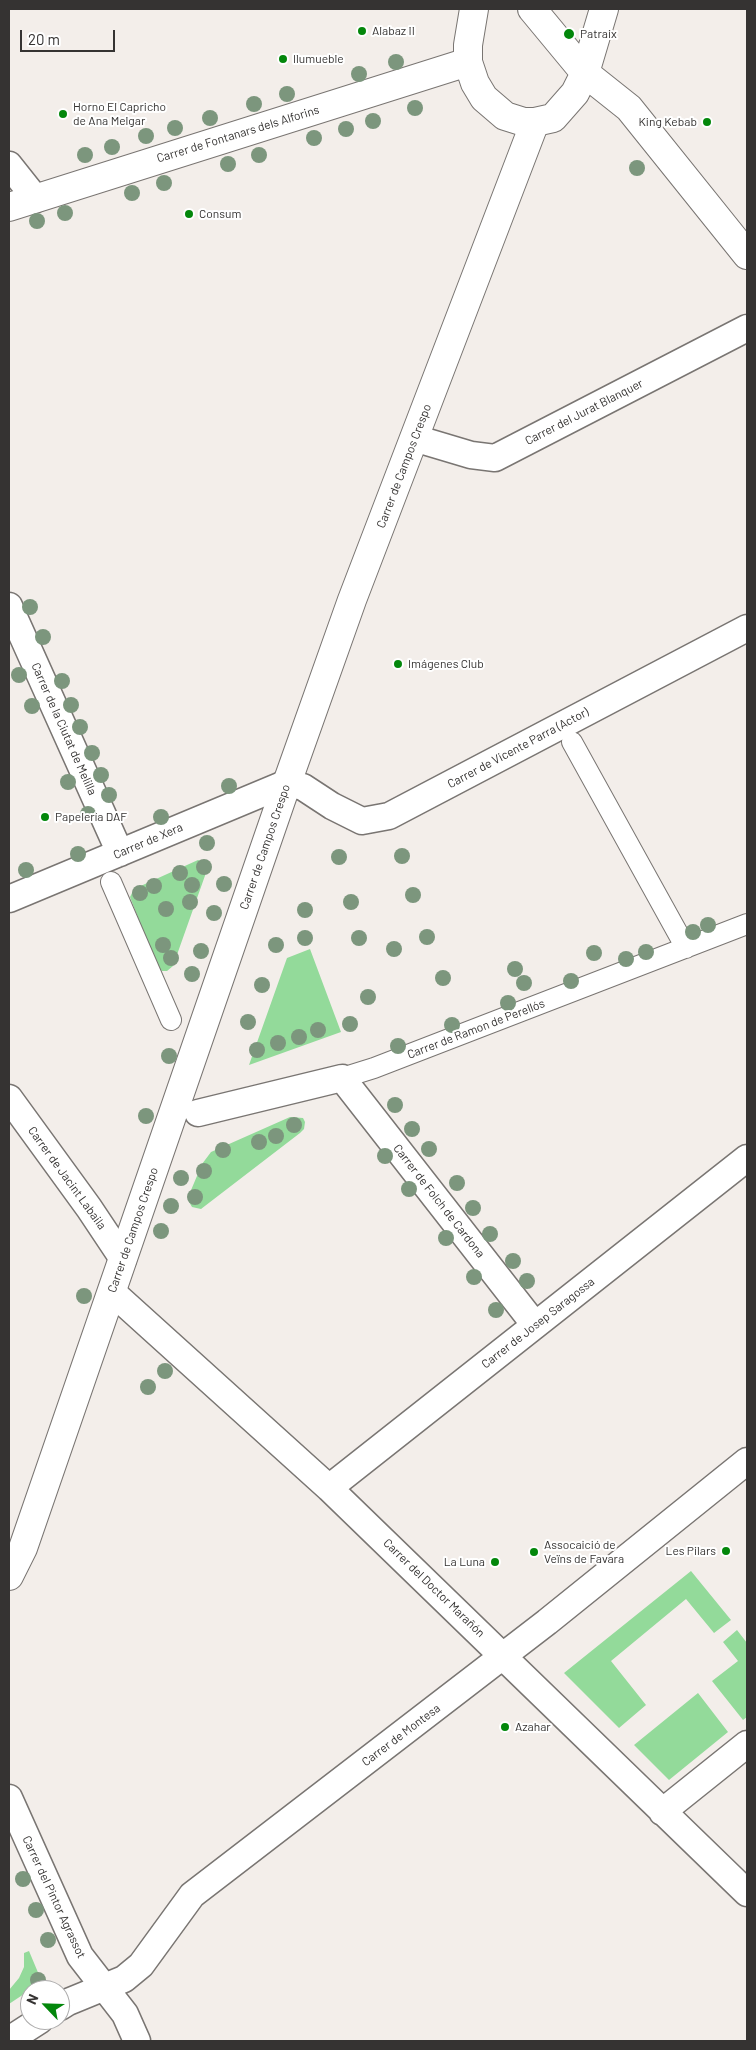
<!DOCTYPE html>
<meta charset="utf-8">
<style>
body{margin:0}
#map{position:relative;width:756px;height:2050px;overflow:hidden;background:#f3eeea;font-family:Barlow,sans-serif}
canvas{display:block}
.frame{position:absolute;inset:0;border:10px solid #353332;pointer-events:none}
.north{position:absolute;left:20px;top:1980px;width:50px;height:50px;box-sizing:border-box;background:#fff;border:1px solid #aeadad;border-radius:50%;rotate:294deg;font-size:14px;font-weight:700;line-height:20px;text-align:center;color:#353332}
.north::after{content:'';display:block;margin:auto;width:18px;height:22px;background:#03870b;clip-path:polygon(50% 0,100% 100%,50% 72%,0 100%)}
.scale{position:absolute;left:20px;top:30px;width:95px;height:22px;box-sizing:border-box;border:2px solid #353332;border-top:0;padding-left:6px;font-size:15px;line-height:18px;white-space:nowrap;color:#353332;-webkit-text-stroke:4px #fff;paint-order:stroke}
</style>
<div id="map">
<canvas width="756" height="2050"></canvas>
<div class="frame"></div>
<div class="north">N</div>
<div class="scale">20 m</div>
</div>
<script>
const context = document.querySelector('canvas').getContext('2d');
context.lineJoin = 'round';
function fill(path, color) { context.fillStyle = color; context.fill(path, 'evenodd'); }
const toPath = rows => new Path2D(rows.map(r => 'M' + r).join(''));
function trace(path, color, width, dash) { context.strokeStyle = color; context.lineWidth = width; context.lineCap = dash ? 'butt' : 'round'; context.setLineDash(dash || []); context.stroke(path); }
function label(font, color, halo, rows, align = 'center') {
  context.font = font + ' Barlow,sans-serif'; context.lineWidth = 4; context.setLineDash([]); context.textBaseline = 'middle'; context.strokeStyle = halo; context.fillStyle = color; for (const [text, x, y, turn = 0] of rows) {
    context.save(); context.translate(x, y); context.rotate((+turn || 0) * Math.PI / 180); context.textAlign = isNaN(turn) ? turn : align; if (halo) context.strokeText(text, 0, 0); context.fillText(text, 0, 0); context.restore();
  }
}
const green = toPath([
 [198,860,204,862,207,870,173,966,167,971,162,971,157,967,130,897,134,889],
 [310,949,341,1032,249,1065,287,958],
 [290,1117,303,1118,305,1122,304,1129,300,1133,201,1209,192,1207,188,1200,189,1195,202,1164,211,1152],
 [691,1571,731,1620,714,1633,686,1599,611,1661,646,1705,619,1728,564,1673],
 [737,1630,747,1643,747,1717,743,1720,712,1681,738,1661,723,1642],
 [698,1693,728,1732,669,1780,634,1745],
 [29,1951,42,1982,9,2004,9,1990,19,1978,24,1967,24,1953]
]);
const pedestrian = toPath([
 [572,742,686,948],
 [111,882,171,1020],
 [342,1078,374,1068,747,924]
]);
const minor = toPath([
 [9,165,36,199],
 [414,438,471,455,495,458,747,328],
 [9,606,120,853],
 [9,899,287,783,303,787,332,806,362,821,389,816,747,628],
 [9,1098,89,1208,123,1259],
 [198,1113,342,1078,535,1325],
 [112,1292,329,1488,747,1893],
 [329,1488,747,1158],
 [9,1798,80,1956,125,2014,137,2041],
 [662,1812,747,1744],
 [60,2007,68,2002,124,1979,141,1965,192,1895,547,1622,747,1461],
 [9,2040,40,2020]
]);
const tertiary = toPath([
 [9,207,468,62],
 [9,1576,23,1548,287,783,352,600,535,122]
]);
const secondary = toPath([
 [474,9,468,45,468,62,475,83,484,98,505,116,524,122,535,122,553,118,575,93,585,73,604,9],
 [532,9,585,73,629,108,747,255]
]);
const trees = [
 [396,62],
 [359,74],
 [287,94],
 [254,104],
 [415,108],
 [210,118],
 [373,121],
 [175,128],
 [346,129],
 [146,136],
 [314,138],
 [112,147],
 [85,155],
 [259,155],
 [228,164],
 [637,168],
 [164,183],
 [132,193],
 [65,213],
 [37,221],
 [30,607],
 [43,637],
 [19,675],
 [62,681],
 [71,705],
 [32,706],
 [80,727],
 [92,753],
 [101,775],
 [68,782],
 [229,786],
 [109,795],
 [88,814],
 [161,817],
 [207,843],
 [78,854],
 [402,856],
 [339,857],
 [204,867],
 [26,870],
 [180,873],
 [224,884],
 [192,885],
 [154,886],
 [140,893],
 [413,895],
 [190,902],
 [351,902],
 [166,909],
 [305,910],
 [214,913],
 [708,925],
 [693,932],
 [427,937],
 [305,938],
 [359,938],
 [163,945],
 [276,945],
 [394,949],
 [201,951],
 [646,952],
 [594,953],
 [171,958],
 [626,959],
 [515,969],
 [192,974],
 [443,978],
 [571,981],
 [524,983],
 [262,985],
 [368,997],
 [508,1003],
 [248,1022],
 [350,1024],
 [452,1025],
 [318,1030],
 [299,1037],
 [278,1043],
 [398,1046],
 [257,1050],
 [169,1056],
 [395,1105],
 [146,1116],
 [294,1125],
 [412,1129],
 [276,1136],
 [259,1142],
 [429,1149],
 [223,1150],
 [385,1156],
 [204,1171],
 [181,1178],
 [457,1183],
 [409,1189],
 [195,1197],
 [171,1206],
 [473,1208],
 [161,1231],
 [490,1234],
 [446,1238],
 [513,1261],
 [474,1277],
 [527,1281],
 [84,1296],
 [496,1310],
 [165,1371],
 [148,1387],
 [23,1879],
 [36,1910],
 [48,1940],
 [38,1980]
];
const markers = [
 [362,31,5,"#03870b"],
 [569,34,6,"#03870b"],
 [283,59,5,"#03870b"],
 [63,114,5,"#03870b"],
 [707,122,5,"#03870b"],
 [189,214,5,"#03870b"],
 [398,664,5,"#03870b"],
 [45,817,5,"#03870b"],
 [726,1551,5,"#03870b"],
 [534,1552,5,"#03870b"],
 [495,1562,5,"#03870b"],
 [505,1727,5,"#03870b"]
];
const poiNames = [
 ["Alabaz II",372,31],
 ["Patraix",580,34],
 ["Ilumueble",293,59],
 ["Horno El Capricho",73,107],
 ["de Ana Melgar",73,121],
 ["King Kebab",697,122,"right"],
 ["Consum",199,214],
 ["Imágenes Club",408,664],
 ["Papelería DAF",55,817],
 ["Assocaició de",544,1545],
 ["Veïns de Favara",544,1559],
 ["Les Pilars",716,1551,"right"],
 ["La Luna",485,1562,"right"],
 ["Azahar",515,1727]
];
const streetNames = [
 ["Carrer de Fontanars dels Alforins",238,134,-17],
 ["Carrer del Jurat Blanquer",584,412,-27],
 ["Carrer de Campos Crespo",404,466,-69],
 ["Carrer de la Ciutat de Melilla",64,729,66],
 ["Carrer de Vicente Parra (Actor)",518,748,-28],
 ["Carrer de Xera",148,841,-23],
 ["Carrer de Campos Crespo",265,847,-71],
 ["Carrer de Ramon de Perellós",476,1029,-21],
 ["Carrer de Jacint Labaila",67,1178,54],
 ["Carrer de Folch de Cardona",439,1201,52],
 ["Carrer de Campos Crespo",133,1230,-71],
 ["Carrer de Josep Saragossa",538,1323,-38],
 ["Carrer del Doctor Marañón",434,1588,44],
 ["Carrer de Montesa",401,1735,-37],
 ["Carrer del Pintor Agrassot",54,1897,65]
];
fill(green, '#93da9a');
trace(pedestrian, '#797572', 22);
trace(minor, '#797572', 29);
trace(tertiary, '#797572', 30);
trace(secondary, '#797572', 30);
trace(pedestrian, '#fff', 20);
trace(minor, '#fff', 26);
trace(tertiary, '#fff', 28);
trace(secondary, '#fff', 28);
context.fillStyle = '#7c967d';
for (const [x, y] of trees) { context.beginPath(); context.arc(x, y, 8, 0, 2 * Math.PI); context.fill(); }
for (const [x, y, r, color] of markers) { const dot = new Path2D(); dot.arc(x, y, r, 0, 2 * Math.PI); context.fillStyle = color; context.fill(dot); trace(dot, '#fff', 2); }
label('12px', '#353332', '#fff', poiNames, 'left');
label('12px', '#353332', '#fff', streetNames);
</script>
